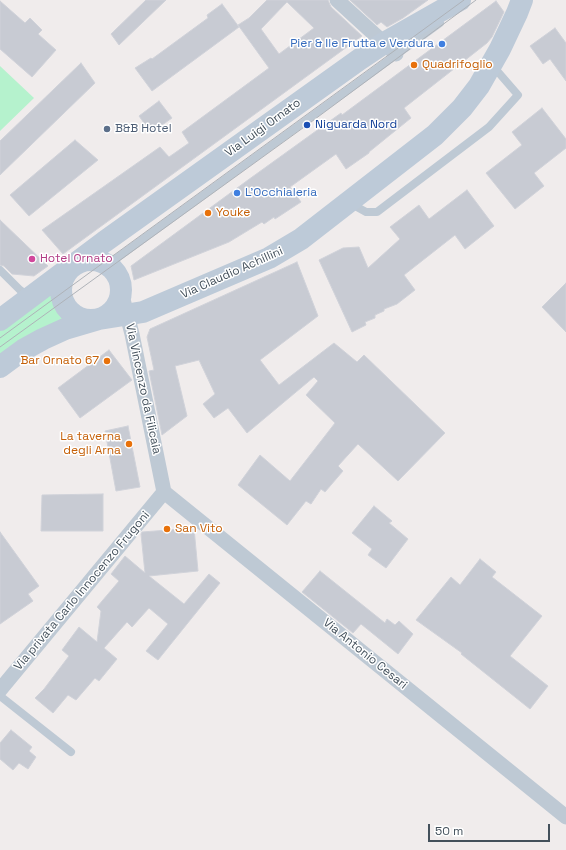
<!DOCTYPE html>
<style>
body{margin:0}
#map{position:relative;width:566px;height:850px;overflow:hidden;background:#f0ecec;font-family:"Space Grotesk",sans-serif}
canvas{display:block}
.scale{position:absolute;left:428px;top:824px;width:122px;height:18px;box-sizing:border-box;border:2px solid #43505b;border-top:0;padding-left:5px;font-size:12px;line-height:14px;white-space:nowrap;color:#43505b;-webkit-text-stroke:3px #fff;paint-order:stroke}
</style>
<div id="map">
<canvas width="566" height="850"></canvas>
<div class="scale">50 m</div>
</div>
<script>
const context = document.querySelector('canvas').getContext('2d');
context.lineJoin = 'round';
function fill(path, color) { context.fillStyle = color; context.fill(path, 'evenodd'); }
const toPath = rows => new Path2D(rows.map(r => 'M' + r).join(''));
function trace(path, color, width, dash) { context.strokeStyle = color; context.lineWidth = width; context.lineCap = dash ? 'butt' : 'round'; context.setLineDash(dash || []); context.stroke(path); }
function label(font, color, halo, rows, align = 'center') {
  context.font = font + ' "Space Grotesk",sans-serif'; context.lineWidth = 3; context.setLineDash([]); context.textBaseline = 'middle'; context.strokeStyle = halo; context.fillStyle = color; for (const [text, x, y, turn = 0] of rows) {
    context.save(); context.translate(x, y); context.rotate((+turn || 0) * Math.PI / 180); context.textAlign = isNaN(turn) ? turn : align; if (halo) context.strokeText(text, 0, 0); context.fillText(text, 0, 0); context.restore();
  }
}
const green = toPath([
 [0,66,34,98,0,131],
 [54,293,62,316,67,321,0,358,0,327]
]);
const building = toPath([
 [146,0,166,0,119,45,111,34,146,0],
 [267,0,328,0,331,7,362,36,63,254,42,230,160,147,169,157,189,143,182,132,269,68,238,25,249,18,267,0],
 [287,2,314,28,279,54,261,29,287,2],
 [350,0,428,0,403,18,387,27,381,22,377,25,350,0],
 [0,1,25,23,30,18,42,30,38,34,56,50,32,77,0,49,0,1],
 [496,1,504,12,492,37,487,43,404,108,411,118,369,152,369,153,346,169,336,154,290,187,301,202,275,219,274,217,264,224,262,222,229,242,134,280,131,266,248,180,341,113,342,115,496,1],
 [222,4,239,27,152,91,135,68,151,58,152,59,208,18,207,15,222,4],
 [555,28,566,43,566,81,550,59,543,64,530,46,555,28],
 [81,63,95,83,0,175,0,141,81,63],
 [159,101,172,118,151,133,139,116,159,101],
 [542,108,566,139,566,148,534,173,544,186,515,209,486,173,522,145,512,132,542,108],
 [75,140,98,160,29,216,10,195,75,140],
 [467,190,494,226,465,249,455,235,404,275,415,290,397,304,384,309,384,311,375,315,375,318,365,322,366,325,352,332,319,260,343,248,359,247,368,268,400,239,390,227,419,205,429,219,467,190],
 [0,220,48,266,34,276,12,274,4,266,0,265,0,220],
 [297,262,318,316,260,360,279,385,334,343,357,362,364,355,445,433,398,481,358,444,338,466,343,471,325,492,321,489,311,504,306,501,287,525,238,485,260,455,290,481,335,423,306,395,318,381,314,377,247,433,228,408,214,418,203,404,215,394,199,360,175,366,187,416,162,435,149,371,154,370,147,337,150,329,297,262],
 [566,283,566,332,542,307,566,283],
 [109,350,132,380,80,418,58,388,109,350],
 [128,426,140,487,116,491,105,431,128,426],
 [103,494,103,531,41,531,42,495,103,494],
 [374,506,392,521,389,523,408,539,386,568,368,555,372,549,352,533,374,506],
 [194,528,198,571,149,576,184,604,209,574,220,583,158,660,146,651,168,624,149,608,132,627,127,622,104,648,117,659,99,681,95,678,76,700,68,695,53,713,35,698,44,689,69,656,62,650,79,627,97,642,101,611,97,607,119,581,111,574,125,556,145,573,141,534,142,532,194,528],
 [0,532,39,586,28,594,33,601,0,624,0,532],
 [480,559,496,572,492,577,542,616,510,656,548,686,530,709,461,654,462,653,416,620,451,577,460,585,480,559],
 [320,571,385,623,387,619,395,625,399,621,413,634,398,654,361,624,353,633,302,592,320,571],
 [11,730,32,747,29,751,36,757,28,769,19,763,13,770,0,759,0,743,11,730]
]);
const lane = toPath([
 [352,200,357,207,366,212,377,212,489,127,518,95,492,65],
 [106,266,440,23],
 [0,270,20,290,28,296],
 [0,696,71,752]
]);
const street = toPath([
 [337,0,396,54],
 [120,288,132,334,164,492],
 [164,492,566,817],
 [0,690,164,492]
]);
const secondary = toPath([
 '61 290a30 30 0 1 1 60 0a30 30 0 1 1-60 0Z',
 [0,320,104,242,360,59,384,43,460,0],
 [0,367,23,350,43,339,65,329,99,319,143,312,269,258,301,239,435,135,462,108,479,86,500,49,517,13,522,0]
]);
const tram = toPath([
 [0,338,464,0],
 [0,347,307,125,476,0]
]);
const markers = [
 [442,44,4,"#3f7fe0"],
 [414,65,4,"#e8710a"],
 [307,125,4,"#1a4fb4"],
 [107,129,4,"#5c6f8a"],
 [237,193,4,"#3f7fe0"],
 [208,213,4,"#e8710a"],
 [32,259,4,"#d1479c"],
 [107,361,4,"#e8710a"],
 [129,444,4,"#e8710a"],
 [167,529,4,"#e8710a"]
];
const shopNames = [
 ["Pier & Ile Frutta e Verdura",434,44],
 ["L'Occhialeria",245,193,"left"]
];
const foodNames = [
 ["Quadrifoglio",422,65],
 ["Youke",216,213],
 ["Bar Ornato 67",99,361,"right"],
 ["La taverna",121,437,"right"],
 ["degli Arna",121,451,"right"],
 ["San Vito",175,529]
];
const transitNames = [
 ["Niguarda Nord",315,125]
];
const streetNames = [
 ["Via Luigi Ornato",263,128,-36],
 ["Via Claudio Achillini",232,273,-24],
 ["Via Vincenzo da Filicaia",143,389,78],
 ["Via privata Carlo Innocenzo Frugoni",82,591,-50],
 ["Via Antonio Cesari",365,654,39]
];
const serviceNames = [
 ["B&B Hotel",115,129]
];
const hotelNames = [
 ["Hotel Ornato",40,259]
];
fill(green, '#b5f2cd');
fill(building, '#c8cbd3');
trace(building, '#d0d2d9', 1);
trace(lane, '#bec9d4', 8);
trace(street, '#bec9d4', 15);
trace(secondary, '#bdcad8', 22);
trace(tram, '#aeb2b8', 1);
for (const [x, y, r, color] of markers) { const dot = new Path2D(); dot.arc(x, y, r, 0, 2 * Math.PI); context.fillStyle = color; context.fill(dot); trace(dot, '#fff', 1.5); }
label('12px', '#366cbe', '#fff', shopNames, 'right');
label('12px', '#c56008', '#fff', foodNames, 'left');
label('12px', '#164399', '#fff', transitNames, 'left');
label('12px', '#43505b', '#fff', streetNames);
label('12px', '#4e5e75', '#fff', serviceNames, 'left');
label('12px', '#b23c85', '#fff', hotelNames, 'left');
</script>
